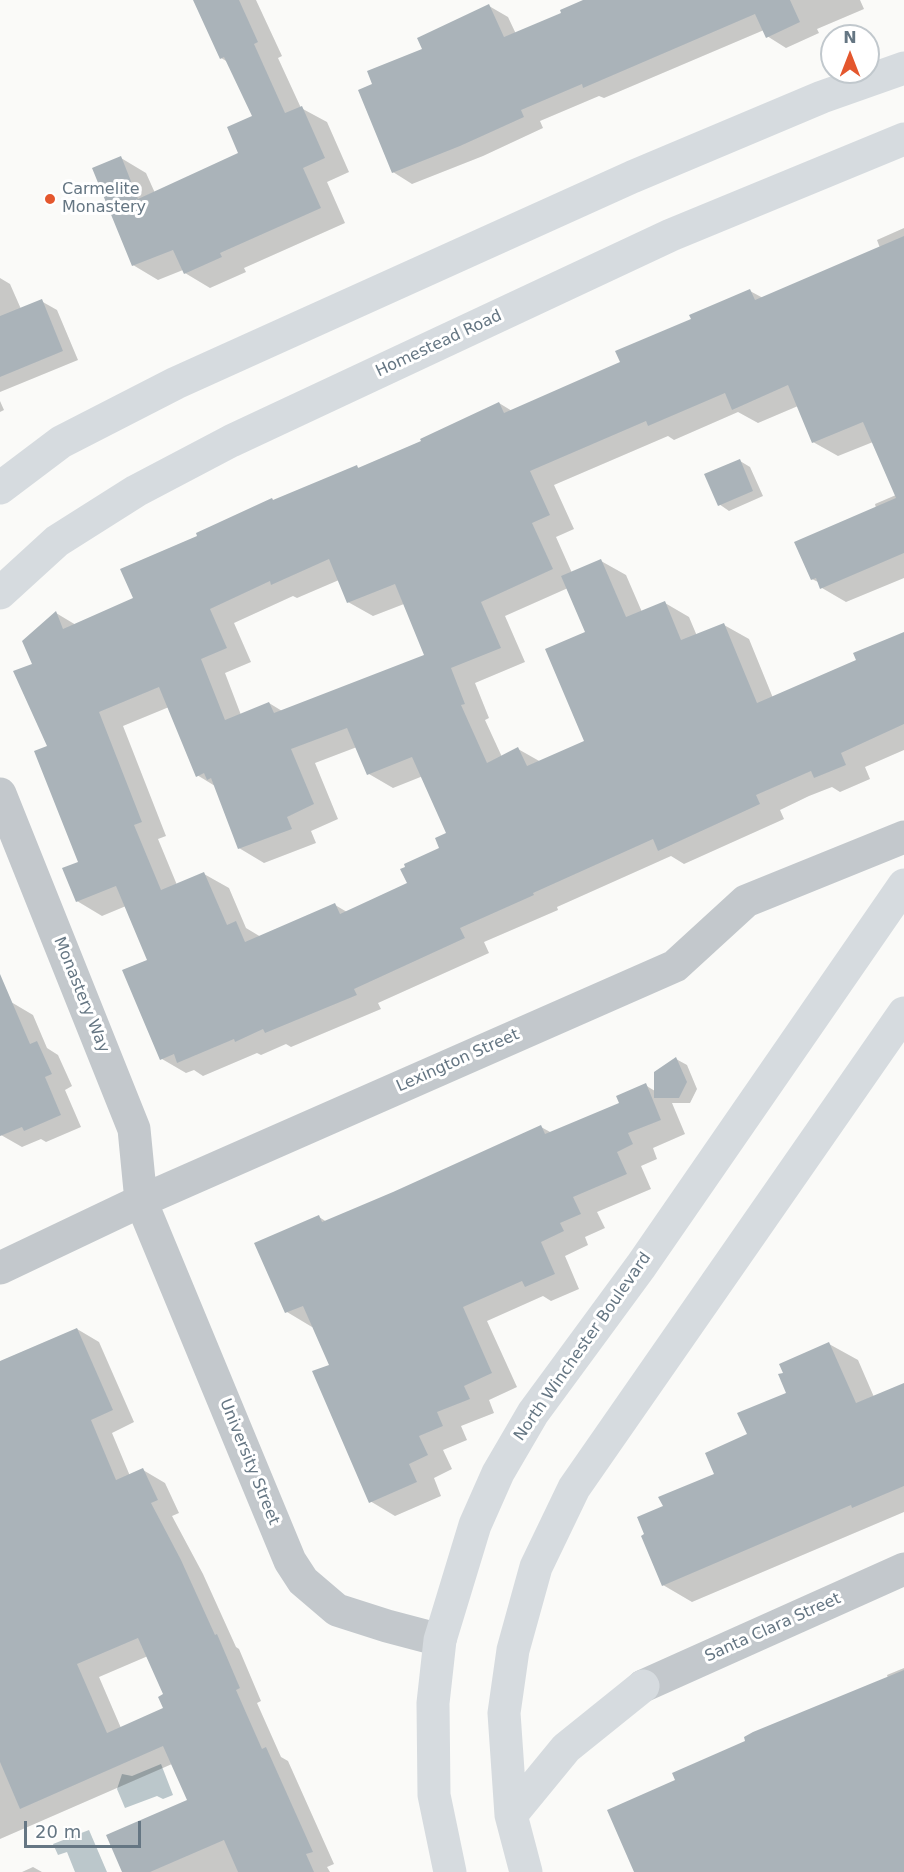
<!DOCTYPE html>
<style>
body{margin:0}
#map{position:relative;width:904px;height:1872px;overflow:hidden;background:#fafaf8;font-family:"DejaVu Sans",sans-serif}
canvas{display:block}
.north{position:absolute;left:820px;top:24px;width:60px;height:60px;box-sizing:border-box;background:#fff;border:2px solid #c1c8cd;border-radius:50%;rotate:0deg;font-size:16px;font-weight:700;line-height:24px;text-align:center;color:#657683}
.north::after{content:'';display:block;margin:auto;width:21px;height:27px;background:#e4572e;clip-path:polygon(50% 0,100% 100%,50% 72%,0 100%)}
.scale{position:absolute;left:24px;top:1821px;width:117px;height:27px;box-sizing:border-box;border:3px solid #657683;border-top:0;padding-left:8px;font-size:18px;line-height:21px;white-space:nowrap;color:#657683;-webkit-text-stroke:4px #fff;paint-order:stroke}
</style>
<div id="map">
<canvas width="904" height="1872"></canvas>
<div class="north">N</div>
<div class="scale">20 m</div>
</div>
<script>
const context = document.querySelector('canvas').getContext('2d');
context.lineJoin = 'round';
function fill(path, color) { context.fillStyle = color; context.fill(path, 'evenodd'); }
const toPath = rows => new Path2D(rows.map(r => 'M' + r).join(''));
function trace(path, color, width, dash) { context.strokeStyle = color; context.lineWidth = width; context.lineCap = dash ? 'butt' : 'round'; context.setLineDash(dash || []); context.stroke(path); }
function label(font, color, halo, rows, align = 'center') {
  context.font = font + ' "DejaVu Sans",sans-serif'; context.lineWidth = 6; context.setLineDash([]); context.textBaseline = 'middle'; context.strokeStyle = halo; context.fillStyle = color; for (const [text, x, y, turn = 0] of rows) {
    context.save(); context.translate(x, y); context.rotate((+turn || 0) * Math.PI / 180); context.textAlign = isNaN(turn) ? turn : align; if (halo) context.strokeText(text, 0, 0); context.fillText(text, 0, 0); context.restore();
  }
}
const water = toPath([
 [161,1764,173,1795,163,1799,157,1796,125,1808,117,1789,122,1774,132,1776],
 [89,1830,107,1872,75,1872,67,1852,58,1855,53,1844]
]);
const shadow = toPath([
 [195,0,256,0,282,56,278,58,301,108,327,122,349,172,327,182,345,223,244,268,246,272,210,288,185,273,183,270,158,280,133,265,121,158,146,173,155,193,240,154,254,117,228,62,221,58],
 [587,0,860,0,864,9,817,29,819,33,786,48,767,36,764,30,604,98,599,96,540,121,543,128,483,156,412,184,393,172,374,85,489,6,508,17,516,34,563,14],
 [904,228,904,578,846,602,822,588,820,583,812,579,876,508,875,504,896,495,873,442,838,456,813,442,798,406,758,423,738,412,674,440,668,436,554,485,574,529,556,537,572,573,601,561,626,575,642,612,665,603,689,617,697,636,724,625,749,639,773,698,858,661,904,634,904,750,865,767,870,779,840,792,832,787,809,796,780,810,784,819,684,864,671,856,557,907,558,910,484,942,489,953,378,1003,381,1009,291,1047,286,1044,261,1055,257,1053,203,1076,194,1070,186,1073,162,1059,149,960,126,906,102,916,77,901,80,862,49,747,34,664,56,613,76,625,135,599,275,501,357,467,361,469,423,442,499,403,512,411,622,363,693,319,750,291,763,298,880,248,877,240],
 [339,580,348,602,373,616,404,604,426,656,282,711,269,703,241,715,225,673,251,662,234,623,293,596,297,598],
 [568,588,587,633,586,741,541,762,518,749,502,757,485,720,489,718,475,683,525,662,505,616],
 [169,707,197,775,215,786,239,848,264,863,316,843,311,831,338,819,315,763,357,747,369,774,393,788,423,776,448,834,441,849,409,884,347,912,335,905,261,937,246,928,229,888,204,874,177,885,158,839,166,836,123,726],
 [0,278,10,284,21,309,41,301,57,310,78,360,0,392],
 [0,401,4,410,0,412],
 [740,461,750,467,763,496,729,511,719,504],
 [0,988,11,1002,33,1015,47,1048,58,1055,72,1086,65,1090,81,1127,46,1142,41,1139,22,1147,1,1135],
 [676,1059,687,1065,697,1089,690,1103,672,1103,685,1134,653,1148,657,1159,641,1166,651,1189,597,1212,605,1228,585,1237,588,1245,565,1256,579,1289,551,1301,543,1296,487,1321,517,1387,489,1400,494,1413,461,1426,467,1440,443,1450,452,1469,434,1478,441,1496,395,1516,370,1501,331,1366,314,1326,312,1327,287,1312,319,1217,327,1222,541,1127,552,1133,621,1104,645,1085,655,1091],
 [77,1329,99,1342,134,1422,112,1433,130,1476,143,1470,165,1483,179,1513,172,1516,203,1574,236,1647,239,1649,261,1701,257,1703,281,1757,288,1761,334,1864,327,1867,330,1872,124,1872,189,1801,172,1764,0,1839,0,1374],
 [148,1656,165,1695,165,1709,121,1728,99,1677],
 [829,1344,858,1360,874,1397,904,1384,904,1512,692,1602,663,1585,665,1507,716,1474],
 [904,1668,904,1872,635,1872,677,1781,888,1678,887,1675],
 [33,1867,42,1872,22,1872]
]);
const building = toPath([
 [193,0,239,0,258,42,254,44,285,113,302,106,325,158,303,168,321,208,220,253,222,257,184,274,173,250,132,266,92,168,121,156,138,199,238,153,227,127,252,116,224,57,220,59],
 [583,0,790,0,800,22,766,38,755,14,583,88,582,84,521,110,524,117,460,146,392,173,358,90,372,84,367,71,422,49,417,38,489,4,504,37,561,13,560,10],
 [904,236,904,553,820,589,816,578,811,580,794,542,896,498,863,422,812,443,788,385,732,410,725,393,648,426,646,421,530,471,550,515,532,523,553,569,481,602,501,648,451,668,465,704,461,705,487,763,518,747,527,766,584,741,545,649,585,632,561,576,601,559,626,617,665,601,681,640,724,623,757,703,856,660,853,653,904,632,904,724,841,753,846,765,814,778,811,771,756,795,760,804,658,851,653,839,533,893,534,895,460,928,465,938,354,989,357,995,265,1033,263,1029,235,1042,234,1039,177,1063,174,1054,160,1060,122,970,147,960,116,886,76,902,62,868,78,862,34,751,47,746,13,671,32,664,22,641,56,611,63,629,133,598,120,569,197,536,196,533,272,498,273,500,357,465,358,468,421,441,420,439,499,402,504,413,620,362,615,351,691,319,689,315,750,289,755,300],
 [329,559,347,603,395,584,424,655,274,713,269,702,225,720,201,659,227,648,210,609,270,581,271,585],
 [159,687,196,777,204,773,207,780,211,778,238,849,292,829,287,817,314,804,291,749,347,728,367,775,412,757,446,833,435,838,439,848,404,864,405,867,400,869,407,883,340,914,335,903,245,942,236,921,227,925,204,872,161,890,134,825,142,822,99,712],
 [42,299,63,351,0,377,0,316],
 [740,459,753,491,718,506,704,474],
 [0,974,30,1044,37,1041,52,1074,45,1077,61,1115,24,1131,22,1127,0,1136],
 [676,1057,687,1082,679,1098,654,1098,654,1072],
 [646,1083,661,1120,628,1133,633,1144,617,1152,627,1174,573,1197,581,1214,560,1223,564,1231,541,1242,555,1274,525,1287,522,1281,463,1307,492,1373,464,1386,470,1399,437,1412,443,1426,419,1436,428,1455,409,1464,417,1482,369,1503,312,1371,329,1365,303,1306,285,1313,254,1243,319,1215,322,1222,393,1192,541,1125,545,1134,619,1103,616,1096],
 [77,1328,113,1410,91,1420,116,1480,143,1468,158,1500,151,1503,181,1560,215,1635,217,1634,240,1688,236,1690,262,1749,266,1747,313,1852,306,1854,314,1872,238,1872,224,1840,150,1872,122,1872,106,1835,187,1800,163,1746,20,1809,0,1762,0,1361],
 [138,1638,163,1694,158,1697,163,1708,107,1733,77,1664],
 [829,1342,856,1403,904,1383,904,1486,852,1508,851,1505,662,1586,641,1536,644,1534,637,1517,663,1506,658,1497,714,1474,705,1453,747,1434,737,1413,786,1393,778,1374,783,1373,779,1364],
 [904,1670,904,1872,634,1872,607,1810,675,1780,672,1773,745,1741,744,1737,753,1732]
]);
const street = toPath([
 [0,794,134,1129,141,1201,290,1561,303,1581,337,1610,387,1626,440,1640],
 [0,1268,141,1201,675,966,746,901,904,837],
 [643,1686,904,1569]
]);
const secondary = toPath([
 [0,488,61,442,176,383,632,177,822,97,904,68],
 [0,593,57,541,136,491,231,441,671,235,904,139],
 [511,1815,566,1748,643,1686],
 [450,1872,434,1795,433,1703,440,1640,475,1525,498,1473,533,1413,641,1266,904,885],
 [526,1872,511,1815,504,1713,513,1650,536,1567,574,1488,904,1013]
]);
const markers = [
 [50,199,6,"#e4572e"]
];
const poiNames = [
 ["Carmelite",62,190],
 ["Monastery",62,208]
];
const streetNames = [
 ["Homestead Road",439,344,-25],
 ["Monastery Way",81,995,68],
 ["Lexington Street",458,1061,-24],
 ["North Winchester Boulevard",583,1347,-55],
 ["University Street",249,1462,68],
 ["Santa Clara Street",773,1628,-24]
];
fill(water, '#bbc7cb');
fill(shadow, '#0003');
fill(building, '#aab3b9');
trace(street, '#c3c8cc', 33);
trace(secondary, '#d6dbdf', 33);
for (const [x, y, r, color] of markers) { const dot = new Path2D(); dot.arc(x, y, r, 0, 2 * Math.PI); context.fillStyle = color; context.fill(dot); trace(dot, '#fff', 2); }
label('16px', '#657683', '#fff', poiNames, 'left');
label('16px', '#657683', '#fff', streetNames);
</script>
